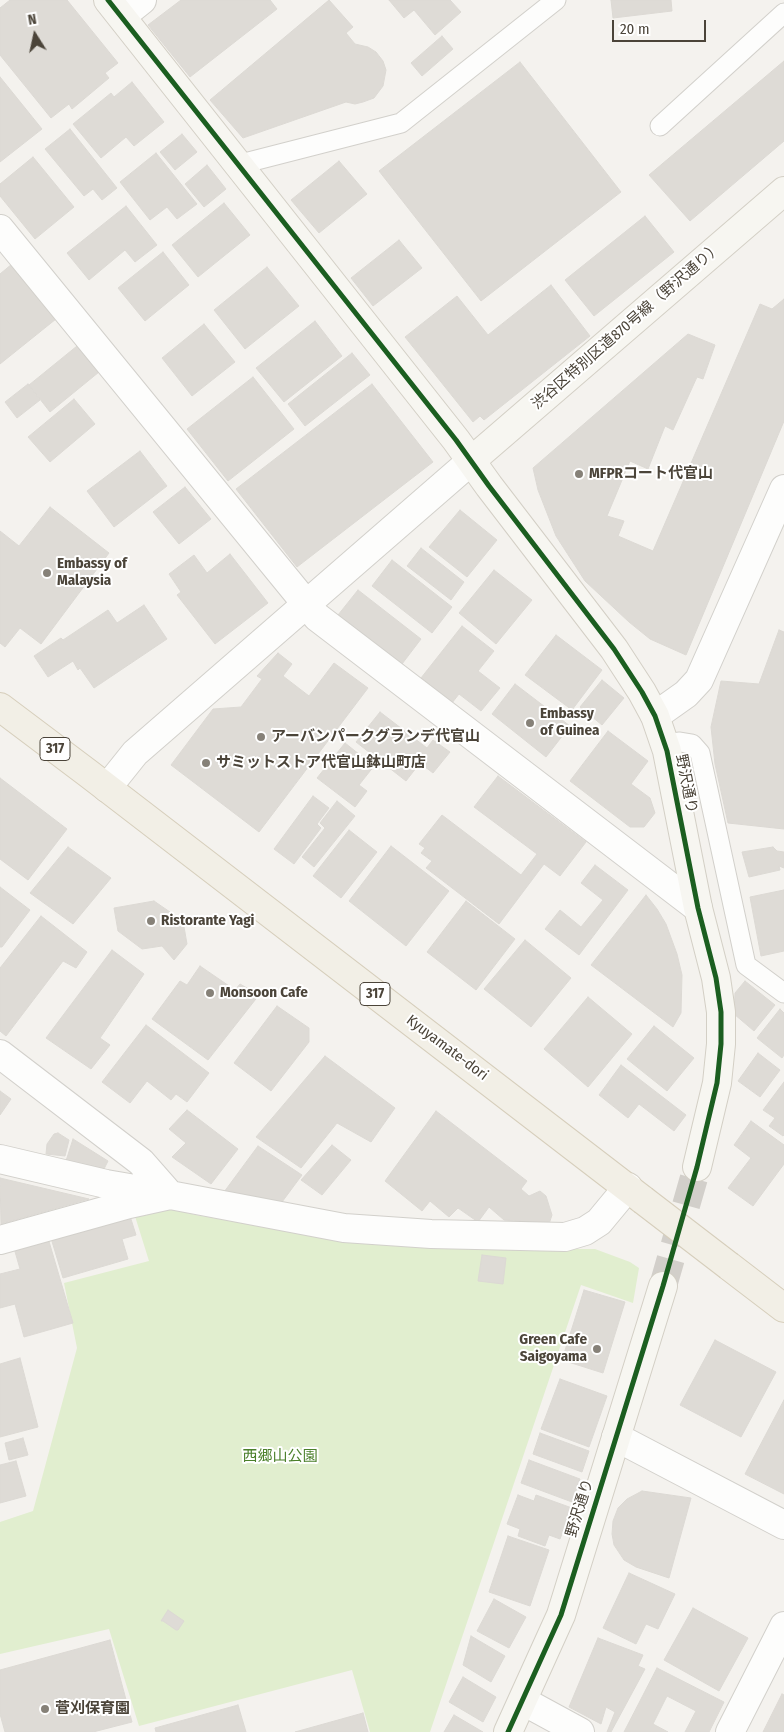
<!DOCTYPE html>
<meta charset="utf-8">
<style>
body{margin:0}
#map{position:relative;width:784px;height:1732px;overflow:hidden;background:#f4f2ee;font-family:"Fira Sans Condensed",sans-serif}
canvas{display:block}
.north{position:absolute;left:10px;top:10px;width:50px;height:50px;-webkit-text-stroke:4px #fff;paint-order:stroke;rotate:350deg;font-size:14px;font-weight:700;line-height:20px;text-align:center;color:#4b4439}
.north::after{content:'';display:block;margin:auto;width:18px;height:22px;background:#4b4439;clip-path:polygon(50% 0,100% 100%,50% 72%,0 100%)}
.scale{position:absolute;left:612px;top:20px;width:94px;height:22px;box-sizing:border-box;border:2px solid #4b4439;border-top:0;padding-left:6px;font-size:15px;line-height:18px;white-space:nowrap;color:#4b4439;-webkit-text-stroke:4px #fff;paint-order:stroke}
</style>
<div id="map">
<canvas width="784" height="1732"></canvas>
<div class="north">N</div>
<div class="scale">20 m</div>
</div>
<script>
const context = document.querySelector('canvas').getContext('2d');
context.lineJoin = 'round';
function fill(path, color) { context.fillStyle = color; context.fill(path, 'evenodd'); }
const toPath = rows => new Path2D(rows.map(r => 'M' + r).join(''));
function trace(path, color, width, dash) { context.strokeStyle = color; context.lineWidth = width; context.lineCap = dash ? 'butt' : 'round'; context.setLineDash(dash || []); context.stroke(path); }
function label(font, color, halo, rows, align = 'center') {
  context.font = font + ' "Fira Sans Condensed","Noto Sans JP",sans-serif'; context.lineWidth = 4; context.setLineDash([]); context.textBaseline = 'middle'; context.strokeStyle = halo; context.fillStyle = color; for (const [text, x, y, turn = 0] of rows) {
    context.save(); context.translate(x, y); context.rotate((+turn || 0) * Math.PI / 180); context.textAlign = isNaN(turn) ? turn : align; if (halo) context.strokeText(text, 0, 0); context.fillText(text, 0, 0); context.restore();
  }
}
const green = toPath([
 [157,1206,196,1215,343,1241,469,1249,595,1249,630,1262,639,1268,633,1303,581,1285,430,1732,370,1732,352,1670,139,1726,109,1629,0,1654,0,1522,33,1511,77,1348,64,1283,149,1261,134,1213]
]);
const building = toPath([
 [10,0,67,0,118,63,105,73,109,78,72,109,69,104,51,118,0,55,0,8,10,0],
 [181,0,270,0,277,9,190,77,148,25,181,0],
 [329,0,353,27,346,33,355,44,368,47,376,52,383,61,386,70,383,86,374,98,363,102,355,104,346,102,243,138,210,100,329,0],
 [389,0,450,0,461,12,435,35,414,10,404,18,389,0],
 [611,0,671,0,672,11,613,18,611,0],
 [442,36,453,49,422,76,411,63,442,36],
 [784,61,784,141,690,221,649,175,784,61],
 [520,62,621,192,481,301,379,171,520,62],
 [0,77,42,129,0,162,0,77],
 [132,82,164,122,134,146,126,137,101,158,73,124,111,93,114,97,132,82],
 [70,129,117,188,102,200,93,189,84,196,45,149,70,129],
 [182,134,197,152,175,170,160,152,182,134],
 [156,153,197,204,177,219,167,207,150,220,120,182,156,153],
 [33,157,74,207,35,239,0,196,0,184,33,157],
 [339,161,367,194,319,233,291,200,339,161],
 [207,165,226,189,204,207,185,184,207,165],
 [224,203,250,235,198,277,172,245,224,203],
 [126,206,157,245,135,262,125,250,89,280,67,253,126,206],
 [645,216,674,252,594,316,565,280,645,216],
 [399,240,422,268,373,306,351,278,399,240],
 [163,252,189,285,145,321,118,288,163,252],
 [12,264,56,319,0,364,0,274,12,264],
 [267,267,299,306,245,349,214,310,267,267],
 [551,285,590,336,484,420,480,416,473,422,405,337,457,296,488,335,551,285],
 [784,299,784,421,686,655,650,639,629,622,585,581,556,536,538,490,533,468,688,334,715,345,703,379,697,377,673,430,665,426,648,469,630,461,607,516,624,521,618,536,653,551,760,304,772,309,784,299],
 [315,321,342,356,284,402,256,368,315,321],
 [204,324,235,362,192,396,162,358,204,324],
 [77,346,99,372,50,412,29,385,77,346],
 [352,353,370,375,305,426,288,404,352,353],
 [253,377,294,429,228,481,187,429,253,377],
 [28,384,40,400,17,418,5,402,28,384],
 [372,384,433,462,297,567,236,489,372,384],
 [74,399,95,424,50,462,28,437,74,399],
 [140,451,167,486,114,527,87,491,140,451],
 [185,487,211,519,179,544,153,512,185,487],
 [50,507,109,553,41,644,20,628,5,647,0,643,0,531,19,546,50,507],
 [460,510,497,540,467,577,429,547,460,510],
 [421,548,464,582,451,600,407,566,421,548],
 [230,554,268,603,215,644,177,595,181,592,169,574,194,555,207,573,230,554],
 [392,560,452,607,432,633,372,586,392,560],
 [494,570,532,600,496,644,459,613,494,570],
 [358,590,421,639,402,664,338,615,358,590],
 [144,605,167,639,94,688,80,668,78,670,73,661,48,677,34,656,61,638,63,640,108,610,117,623,144,605],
 [462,626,494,651,478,671,500,688,481,711,459,694,452,703,421,678,462,626],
 [779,630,784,632,784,829,728,823,715,764,711,727,721,681,759,684,779,630],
 [556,635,602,670,572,710,525,675,556,635],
 [278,653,292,664,283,676,309,696,334,663,368,688,259,832,171,765,213,709,241,707,262,679,257,676,278,653],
 [602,680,624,698,602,725,580,707,602,680],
 [515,684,570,726,546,757,492,714,515,684],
 [380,712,427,748,433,740,450,752,433,773,420,763,406,781,356,742,380,712],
 [608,731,648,761,631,784,650,798,655,813,644,827,630,827,570,781,608,731],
 [345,743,374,766,359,785,367,791,355,807,317,778,345,743],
 [498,776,586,842,560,876,544,864,499,924,426,868,432,861,421,853,425,848,419,844,442,815,521,875,537,854,474,807,498,776],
 [0,778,67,829,28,880,0,859,0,778],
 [313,796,329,808,317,824,321,828,294,864,274,849,313,796],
 [337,801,355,816,314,867,302,857,325,828,320,823,337,801],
 [349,830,377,852,341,898,313,876,349,830],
 [391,846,449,891,406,946,349,901,391,846],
 [68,847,111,878,73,924,30,893,68,847],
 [773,847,777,851,784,852,784,868,779,866,780,870,749,877,742,852,773,847],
 [595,865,628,890,579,955,545,929,560,910,581,927,603,900,581,883,595,865],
 [0,887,30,910,2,947,0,947,0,887],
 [784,890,784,951,761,956,750,897,784,890],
 [646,895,657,909,666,924,677,954,682,975,681,1013,673,1027,591,965,646,895],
 [154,901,183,921,187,944,174,960,162,946,142,949,118,931,114,908,154,901],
 [466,901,515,939,476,990,427,952,466,901],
 [41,916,87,952,76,968,63,961,6,1036,0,1031,0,968,41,916],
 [525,940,571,978,531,1027,484,989,525,940],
 [112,950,144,974,100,1038,110,1045,91,1069,46,1038,112,950],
 [200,966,235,990,240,984,259,995,208,1060,152,1019,180,981,187,985,200,966],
 [745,981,775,1005,754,1031,734,1014,735,993,745,981],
 [588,997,632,1034,588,1087,544,1049,588,997],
 [277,1006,309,1028,309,1042,271,1091,234,1063,277,1006],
 [780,1009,784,1013,784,1055,782,1058,757,1038,780,1009],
 [146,1025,209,1073,187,1102,176,1094,171,1100,147,1081,130,1103,102,1082,146,1025],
 [654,1026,694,1058,667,1091,627,1059,654,1026],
 [758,1053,780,1070,760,1097,738,1081,758,1053],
 [325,1056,395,1108,371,1142,337,1123,301,1168,256,1137,325,1056],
 [621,1065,686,1115,674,1131,639,1104,628,1118,599,1095,621,1065],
 [784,1082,784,1135,783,1136,769,1126,775,1118,763,1110,784,1082],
 [0,1091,11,1099,0,1115,0,1091],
 [187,1110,238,1149,211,1184,172,1157,186,1143,169,1129,187,1110],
 [436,1111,527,1181,521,1189,529,1196,540,1191,546,1196,552,1215,549,1224,504,1220,489,1207,478,1222,458,1208,449,1217,430,1201,422,1211,385,1181,436,1111],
 [751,1121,784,1145,784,1164,753,1206,728,1188,751,1158,734,1145,751,1121],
 [58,1133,69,1140,65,1156,46,1154,47,1144,54,1134,58,1133],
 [73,1139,108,1161,104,1169,66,1161,73,1139],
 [332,1145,351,1160,322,1195,301,1180,332,1145],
 [258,1146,302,1175,282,1202,224,1192,258,1146],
 [0,1178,89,1199,1,1224,0,1178],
 [130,1216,136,1235,122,1239,128,1259,63,1278,51,1238,130,1216],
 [48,1238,73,1323,24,1337,15,1304,0,1308,0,1274,20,1269,14,1248,48,1238],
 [482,1255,506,1258,503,1284,478,1281,482,1255],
 [584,1290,625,1302,603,1373,562,1360,584,1290],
 [715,1340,776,1372,741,1437,680,1405,715,1340],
 [20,1358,38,1427,0,1437,0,1364,20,1358],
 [560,1379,607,1396,589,1447,541,1429,560,1379],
 [784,1400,784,1494,745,1474,784,1400],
 [540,1433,589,1451,582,1472,533,1454,540,1433],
 [23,1438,28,1455,9,1460,5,1443,23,1438],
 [529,1460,580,1479,572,1502,521,1483,529,1460],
 [16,1461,26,1496,0,1503,0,1465,16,1461],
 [642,1491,691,1498,669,1578,636,1567,624,1560,614,1545,612,1534,613,1521,618,1508,627,1499,642,1491],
 [518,1495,534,1501,536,1495,572,1508,560,1539,549,1535,545,1546,518,1536,520,1529,507,1524,518,1495],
 [508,1536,549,1550,530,1606,489,1592,508,1536],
 [629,1573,675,1594,658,1629,646,1624,636,1644,603,1628,629,1573],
 [494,1599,526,1617,509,1648,477,1631,494,1599],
 [693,1608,748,1638,719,1691,664,1660,693,1608],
 [168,1610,184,1621,178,1630,176,1630,163,1621,161,1621,168,1610],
 [471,1636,505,1656,491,1682,463,1665,471,1636],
 [598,1638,643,1655,638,1666,645,1669,611,1732,607,1732,615,1712,606,1707,601,1724,569,1707,598,1638],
 [110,1640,132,1722,93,1732,5,1732,0,1714,0,1670,110,1640],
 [657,1668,724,1702,709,1732,685,1732,696,1711,667,1696,653,1724,668,1732,624,1732,657,1668],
 [463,1677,496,1697,483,1722,449,1702,463,1677],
 [782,1694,784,1695,784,1732,763,1732,782,1694],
 [238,1705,246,1732,156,1732,155,1728,238,1705],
 [363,1713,368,1732,295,1732,363,1713],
 [454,1715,483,1732,444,1732,454,1715]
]);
const secondaryTunnel = toPath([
 [663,1286,697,1167]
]);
const lane = toPath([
 [660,126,784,13],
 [237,165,401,123,556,0],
 [664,744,680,742,692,744,700,753,746,965,784,993]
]);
const street = toPath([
 [122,16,142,0],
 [0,229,317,617,698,908],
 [655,716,686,694,699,680,784,489],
 [107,788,135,753,471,461],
 [0,1054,141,1162,170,1195,129,1204,0,1240],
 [0,1159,106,1184,170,1195,344,1228,431,1234,565,1237,585,1231,599,1222,628,1187],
 [616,1437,784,1525],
 [523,1701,580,1732],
 [730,1732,784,1626]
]);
const secondary = toPath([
 [108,0,456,440,489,486,614,649,642,692,655,716,667,751,698,908,716,978,721,1012,721,1044,717,1083,697,1167],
 [471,461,784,191],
 [508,1732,561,1615,663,1286]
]);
const primary = toPath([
 [0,707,89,774,643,1200],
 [729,1266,784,1308]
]);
const primaryBridge = toPath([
 [643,1200,729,1266]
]);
const cycleway = toPath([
 [108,0,456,440,489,486,614,649,642,692,655,716,667,751,698,908,716,978,721,1012,721,1044,717,1083,697,1167,663,1286,561,1615,508,1732]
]);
const markers = [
 [579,474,5,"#868178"],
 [47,573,5,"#868178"],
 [530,723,5,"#868178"],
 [261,737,5,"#868178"],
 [206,763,5,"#868178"],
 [151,921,5,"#868178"],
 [210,993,5,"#868178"],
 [597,1349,5,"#868178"],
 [45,1709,5,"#868178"]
];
const shields = [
 [55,749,30],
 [375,994,30]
];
const shieldNames = [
 ["317",55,749],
 ["317",375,994]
];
const streetNames = [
 ["渋谷区特別区道870号線（野沢通り）",627,326,-41],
 ["野沢通り",686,784,79],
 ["Kyuyamate-dori",447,1048,37],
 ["野沢通り",580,1508,-73]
];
const poiNames = [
 ["MFPRコート代官山",589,474],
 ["Embassy of",57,564],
 ["Malaysia",57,581],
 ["Embassy",540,714],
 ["of Guinea",540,731],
 ["アーバンパークグランデ代官山",271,737],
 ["サミットストア代官山鉢山町店",216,763],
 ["Ristorante Yagi",161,921],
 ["Monsoon Cafe",220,993],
 ["Green Cafe",587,1340,"right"],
 ["Saigoyama",587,1357,"right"],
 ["菅刈保育園",55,1709]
];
const parkNames = [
 ["西郷山公園",280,1457]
];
fill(green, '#e1eecf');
fill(building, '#dedbd6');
trace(building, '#dcd9d4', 1);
trace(secondaryTunnel, '#d2cfca', 28, [28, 14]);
trace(lane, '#d2d0cb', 21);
trace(street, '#d2d0cb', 30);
trace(secondary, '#d3cfc5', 30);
trace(primary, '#d6cebb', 30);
trace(lane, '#fdfdfc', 19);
trace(street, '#fdfdfc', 28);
trace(secondary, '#f7f6f1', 28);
trace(primary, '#f2efe6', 28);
trace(primaryBridge, '#d6cebb', 30, []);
trace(primaryBridge, '#f2efe6', 28);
trace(cycleway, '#1b5e20', 5);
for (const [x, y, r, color] of markers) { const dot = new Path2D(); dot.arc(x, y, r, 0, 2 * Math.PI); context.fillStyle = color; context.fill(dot); trace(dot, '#fff', 2); }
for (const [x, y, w] of shields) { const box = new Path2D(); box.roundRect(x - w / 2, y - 11.5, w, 23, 4); context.fillStyle = '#fff'; context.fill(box); trace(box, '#4b4439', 1); }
label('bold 14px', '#4b4439', null, shieldNames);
label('15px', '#4b4439', '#fff', streetNames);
label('bold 15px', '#4b4439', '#fff', poiNames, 'left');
label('15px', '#4a7f2a', '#fff', parkNames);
</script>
